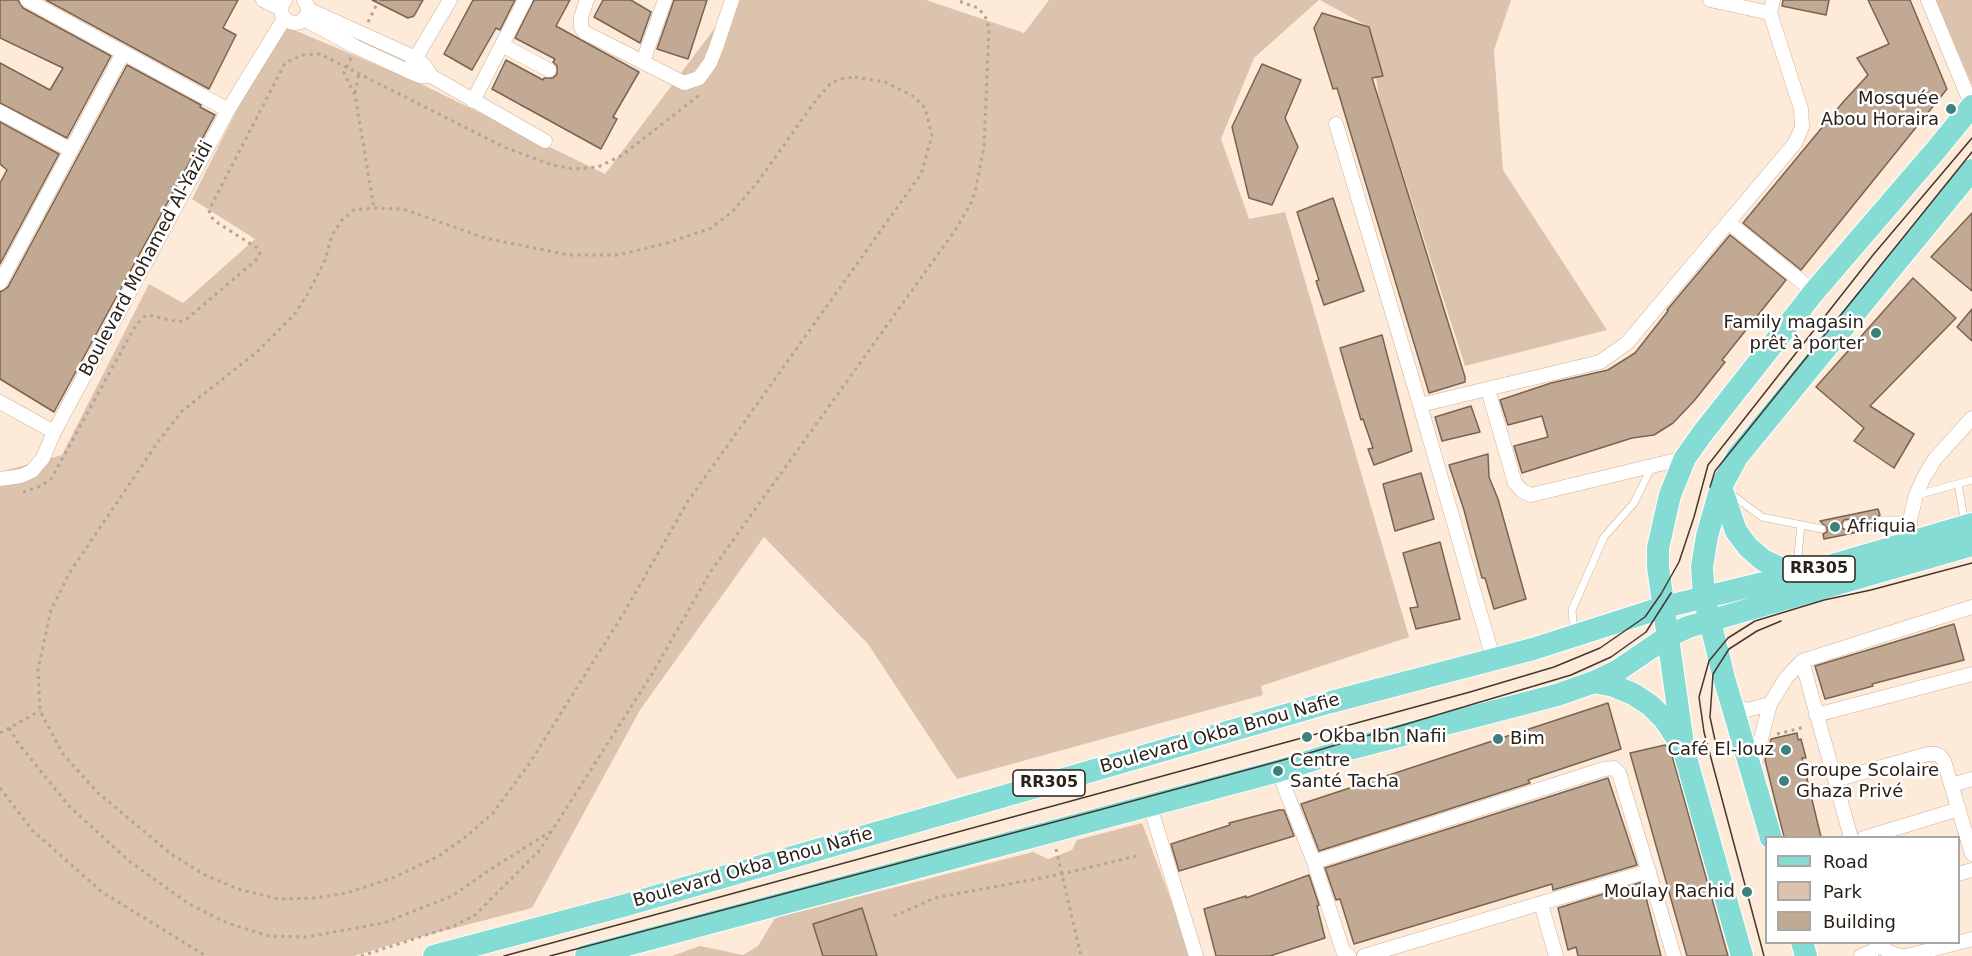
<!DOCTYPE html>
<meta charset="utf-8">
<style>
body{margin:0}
#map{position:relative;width:1972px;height:956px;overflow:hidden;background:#feead8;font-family:"DejaVu Sans",sans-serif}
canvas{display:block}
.legend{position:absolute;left:1765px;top:836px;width:195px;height:108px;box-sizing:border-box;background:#fff;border:2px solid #aaa6a3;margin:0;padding:8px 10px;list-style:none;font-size:18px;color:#2a2119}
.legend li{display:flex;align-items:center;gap:12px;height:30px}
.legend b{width:30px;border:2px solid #aaa6a3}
</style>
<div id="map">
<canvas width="1972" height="956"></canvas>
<ul class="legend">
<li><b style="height:8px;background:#85dcd4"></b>Road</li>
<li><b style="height:16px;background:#dbc3ad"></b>Park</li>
<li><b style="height:16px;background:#c1a993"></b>Building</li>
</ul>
</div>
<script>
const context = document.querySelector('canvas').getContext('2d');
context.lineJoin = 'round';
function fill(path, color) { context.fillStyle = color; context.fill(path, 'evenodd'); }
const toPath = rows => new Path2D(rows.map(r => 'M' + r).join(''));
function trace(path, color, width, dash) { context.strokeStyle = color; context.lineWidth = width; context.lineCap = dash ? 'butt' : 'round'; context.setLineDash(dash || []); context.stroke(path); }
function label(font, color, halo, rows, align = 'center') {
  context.font = font + ' "DejaVu Sans",sans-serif'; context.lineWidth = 5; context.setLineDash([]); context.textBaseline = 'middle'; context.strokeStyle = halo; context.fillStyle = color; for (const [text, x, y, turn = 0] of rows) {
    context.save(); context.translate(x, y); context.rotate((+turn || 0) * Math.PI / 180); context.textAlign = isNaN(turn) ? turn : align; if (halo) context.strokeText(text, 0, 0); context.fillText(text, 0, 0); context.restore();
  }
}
const green = toPath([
 [736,0,926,0,1024,33,1049,0,1319,0,1254,58,1221,139,1249,219,1285,212,1409,637,1261,686,1263,695,957,779,868,644,764,537,640,710,532,908,404,941,354,956,0,956,0,472,62,455,149,284,183,303,255,239,192,199,280,24,417,82,605,174],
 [1320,0,1511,0,1494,50,1503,170,1607,330,1465,366,1379,99,1369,27],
 [1935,0,1972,0,1972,85],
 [1142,823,1192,956,672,956,700,946,743,955,758,946,775,918,1033,852,1048,859,1072,850,1077,840]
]);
const building = toPath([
 [0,0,18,0,23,8,111,56,67,138,0,103,0,63,50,90,63,68,0,38,0,0],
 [46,0,238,0,223,28,236,35,209,89,46,0],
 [372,0,423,0,414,16,408,18,372,0],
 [473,0,515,0,500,30,496,28,472,70,444,54,473,0],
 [534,0,570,0,556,26,639,72,613,117,617,119,601,149,492,89,506,60,543,80,544,78,553,78,557,74,557,66,553,62,555,59,515,38,534,0],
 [603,0,631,0,651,12,640,43,594,17,603,0],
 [674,0,707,0,688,59,657,49,674,0],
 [1783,0,1829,0,1826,15,1782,6,1783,0],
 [1868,0,1910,0,1947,89,1801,270,1743,223,1844,101,1868,75,1857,58,1889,44,1868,0],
 [1322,13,1369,27,1383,76,1372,78,1465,377,1465,382,1429,393,1337,88,1333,89,1314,28,1322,13],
 [1262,64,1301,80,1285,118,1298,147,1272,205,1249,198,1232,127,1262,64],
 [127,65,201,105,200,107,215,115,54,412,0,379,0,292,8,287,127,65],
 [0,122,59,154,0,264,0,183,7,170,0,164,0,122],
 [1333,198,1364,291,1324,305,1316,281,1319,280,1297,212,1333,198],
 [1972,213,1972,291,1931,257,1972,213],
 [1730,235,1786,280,1722,360,1725,362,1694,401,1673,423,1654,435,1632,438,1522,473,1514,446,1548,437,1542,416,1508,425,1500,400,1551,383,1608,370,1635,353,1668,311,1667,310,1730,235],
 [1913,278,1956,318,1870,406,1914,434,1894,468,1854,441,1864,428,1816,387,1913,278],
 [1972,309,1972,341,1957,327,1972,309],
 [1382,335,1412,451,1374,465,1368,449,1373,448,1363,419,1361,420,1340,348,1382,335],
 [1471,406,1480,432,1442,441,1435,417,1471,406],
 [1488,454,1489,477,1498,499,1526,599,1494,609,1485,578,1482,578,1464,510,1449,465,1488,454],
 [1421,473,1434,519,1395,531,1383,484,1421,473],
 [1878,509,1880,515,1876,517,1875,521,1883,527,1824,539,1823,534,1827,532,1827,528,1820,521,1878,509],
 [1856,518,1861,523,1859,529,1847,531,1842,528,1842,523,1844,520,1856,518],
 [1440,542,1460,619,1416,629,1410,608,1418,607,1403,553,1440,542],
 [1954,624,1964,660,1872,684,1873,686,1825,699,1815,666,1954,624],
 [1608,703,1621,749,1528,780,1530,783,1319,851,1301,804,1608,703],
 [1797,733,1798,740,1801,739,1806,758,1802,758,1821,837,1784,837,1765,760,1771,739,1797,733],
 [1665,745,1671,752,1728,956,1687,956,1630,753,1665,745],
 [1608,778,1637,865,1553,890,1552,884,1354,944,1340,899,1336,900,1325,868,1608,778],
 [1279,810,1284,810,1294,836,1179,871,1171,844,1230,825,1229,823,1279,810],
 [1309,875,1319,905,1317,906,1325,938,1270,956,1216,956,1204,909,1246,896,1246,898,1309,875],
 [1642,882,1661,956,1578,956,1576,947,1568,950,1558,908,1642,882],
 [862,908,877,956,823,956,813,924,862,908]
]);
const path = toPath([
 [368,22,379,0],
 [351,58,344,73,355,95,374,208],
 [855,77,885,82,913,96,925,108,932,136,921,174,688,501,625,611,529,764,493,813,467,836,439,856,395,877,347,893,315,898,279,899,241,890,205,875,171,854,97,792,63,754,40,711,38,669,51,610,70,572,158,442,182,411,257,352,294,315,309,292,325,260,332,235,342,220,354,210,374,208,403,209,485,238,569,255,618,255,667,243,711,228,732,212,757,183,816,100,830,84,840,79,855,77],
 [355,93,359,73],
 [23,492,41,486,51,479,133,330,142,318,148,315,179,322,188,318,256,260,260,253,257,248,218,223,211,217,209,210,285,63,303,55,320,54,504,147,552,165,574,169,598,167,621,156,702,93],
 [9,728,18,743,69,806,129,861,189,904,227,923,269,936,307,937,383,923,452,896,494,867,550,832],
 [0,733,40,711],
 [1777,734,1805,727],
 [0,788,32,830,102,892,206,956],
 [1056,849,1081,956],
 [894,916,935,898,1062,874,1136,856],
 [361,956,454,926,475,915,539,851,652,674,711,571,956,229,971,203,975,192,984,147,989,28,985,16,978,8,956,0]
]);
const service = toPath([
 [1958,484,1965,524],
 [1731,494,1762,517,1822,529],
 [1917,495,1972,480],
 [1881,520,1910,520],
 [1801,525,1798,555,1807,567],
 [1847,525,1856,524],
 [1574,633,1572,610,1604,537,1634,503,1652,466]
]);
const minor = toPath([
 [27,0,228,110],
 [263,0,281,9],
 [285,0,281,6,282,15,287,21,294,23,301,22,307,15,308,7,304,0],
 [587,0,581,17,581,27,584,32,684,83,699,78,710,63,716,48,732,0],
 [1710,0,1770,13],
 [1928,0,1972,106],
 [308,9,416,58,425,66,431,76,545,141],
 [304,19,356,47,408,71,420,76,431,76],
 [502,45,549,70],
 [643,61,665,0],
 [412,64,450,0],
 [473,101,525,0],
 [0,112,71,150],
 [1336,124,1420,405,1493,658],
 [1728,222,1814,292],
 [0,283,123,53],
 [1488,390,1515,483,1522,491,1531,495,1685,458],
 [0,402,54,432],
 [1420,405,1600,362,1627,343,1795,143,1802,127,1801,109,1770,13,1773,0],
 [0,479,21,476,32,471,43,458,54,432,228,110,284,19],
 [1909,542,1910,520,1916,495,1924,477,1935,459,1972,418],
 [1802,661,1851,838],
 [1733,706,1747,710,1770,704],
 [1816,715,1972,674],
 [1753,770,1770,704,1786,678,1802,661,1972,607],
 [1278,771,1314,862,1343,951,1349,956],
 [1835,780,1928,754,1936,754,1940,756,1944,761,1972,854],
 [1952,785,1972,779],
 [1150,806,1196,956],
 [1864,838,1959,809],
 [1314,862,1604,769,1614,768,1619,773,1674,956],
 [1958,874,1972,870],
 [1541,904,1556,956],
 [1879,945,1889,952,1899,956,1907,956,1972,939],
 [1364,956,1649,871],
 [1861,956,1873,951,1880,942]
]);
const primary = toPath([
 [1721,487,1736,531,1748,547,1763,560,1780,568,1804,573],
 [1594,682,1614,686,1633,694,1650,705,1664,719,1680,743],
 [1771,838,1724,678,1704,597,1702,567,1707,536,1721,487,1737,457,1972,170],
 [1802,942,1806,956],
 [434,956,626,905,1331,702,1533,649,1664,607,1805,573,1972,524],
 [586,956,1278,771,1345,750,1557,695,1594,682,1617,671,1667,637,1688,627,1972,545],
 [1742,956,1684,751,1658,567,1658,548,1670,495,1685,458,1702,434,1814,292,1936,150,1972,106]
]);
const tram = toPath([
 [1710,487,1715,471,1972,152],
 [1718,754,1710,717,1713,674,1729,649,1757,631,1781,621],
 [504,956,1470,692,1554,667,1600,648,1645,617,1661,594,1679,562,1694,517,1708,465,1873,255,1972,138],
 [550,956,1103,809,1309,753,1571,675,1611,657,1646,632,1671,593],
 [1764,956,1704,732,1699,697,1709,661,1728,638,1755,621,1824,600,1871,590,1972,563]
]);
const markers = [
 [1951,109,6,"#3c827a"],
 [1876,333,6,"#3c827a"],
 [1835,527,6,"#3c827a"],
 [1307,737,6,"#3c827a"],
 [1498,739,6,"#3c827a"],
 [1786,750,6,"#3c827a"],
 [1278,771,6,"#3c827a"],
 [1784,781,6,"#3c827a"],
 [1747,892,6,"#3c827a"]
];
const shields = [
 [1819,569,72],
 [1049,783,72]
];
const shieldNames = [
 ["RR305",1819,569],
 ["RR305",1049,783]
];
const poiNames = [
 ["Mosquée",1939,99,"right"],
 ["Abou Horaira",1939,120,"right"],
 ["Family magasin",1864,323,"right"],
 ["prêt à porter",1864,344,"right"],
 ["Afriquia",1847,527],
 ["Okba Ibn Nafii",1319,737],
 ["Bim",1510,739],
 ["Café El-louz",1774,750,"right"],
 ["Centre",1290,761],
 ["Santé Tacha",1290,782],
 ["Groupe Scolaire",1796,771],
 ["Ghaza Privé",1796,792],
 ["Moulay Rachid",1735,892,"right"]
];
const streetNames = [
 ["Boulevard Mohamed Al-Yazidi",147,259,-62],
 ["Boulevard Okba Bnou Nafie",1220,734,-16],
 ["Boulevard Okba Bnou Nafie",753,868,-16]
];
fill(green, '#dbc3ad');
fill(building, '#c1a993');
trace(building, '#7a6451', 1.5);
trace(service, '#c9b19b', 8);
trace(minor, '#c9b19b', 15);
trace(primary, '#fff', 24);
trace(path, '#b4a496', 3, [3, 4.5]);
trace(service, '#fff', 7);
trace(minor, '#fff', 14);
trace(primary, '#85dcd4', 22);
trace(tram, '#43382f', 1.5);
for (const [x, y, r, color] of markers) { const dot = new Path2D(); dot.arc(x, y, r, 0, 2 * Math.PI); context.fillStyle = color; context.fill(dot); trace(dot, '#fff', 2); }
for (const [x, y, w] of shields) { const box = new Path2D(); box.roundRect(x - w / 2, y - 13, w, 26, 4.5); context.fillStyle = '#fff'; context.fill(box); trace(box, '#2a2119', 1.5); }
label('bold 16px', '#2a2119', null, shieldNames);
label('18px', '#2a2119', '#fff', poiNames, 'left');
label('18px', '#2a2119', '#fff', streetNames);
</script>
